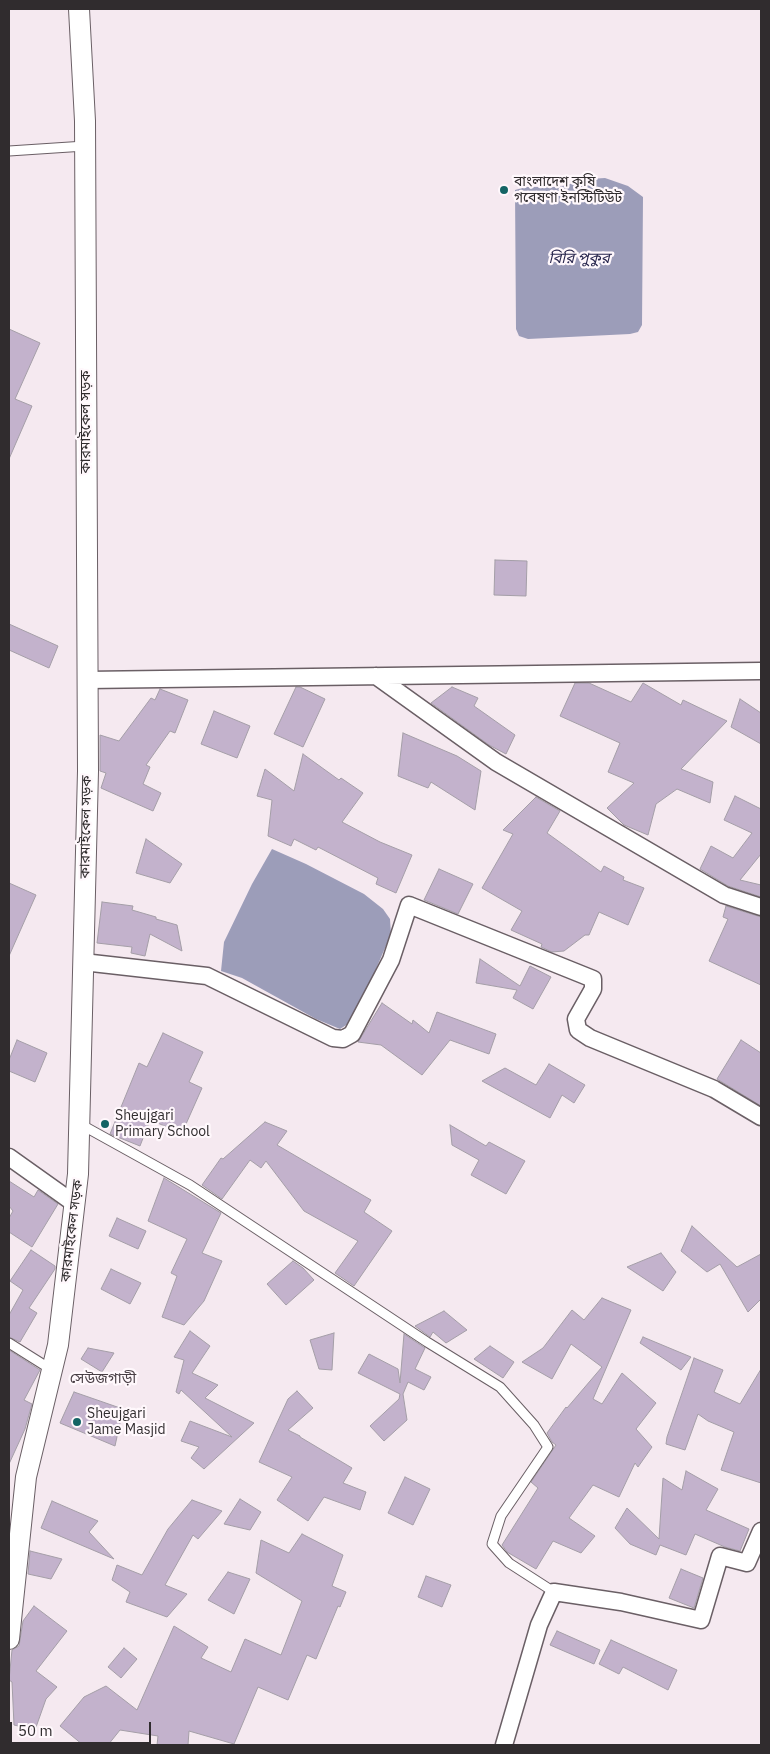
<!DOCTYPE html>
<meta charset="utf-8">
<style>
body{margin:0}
#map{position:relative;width:770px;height:1754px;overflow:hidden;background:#f5e9f0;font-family:"IBM Plex Sans",sans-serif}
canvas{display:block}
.frame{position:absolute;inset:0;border:10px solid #302c2e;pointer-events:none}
.scale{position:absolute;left:10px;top:1722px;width:141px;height:22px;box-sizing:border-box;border:2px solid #302c2e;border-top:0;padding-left:6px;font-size:15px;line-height:18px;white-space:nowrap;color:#302c2e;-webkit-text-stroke:4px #fff8fc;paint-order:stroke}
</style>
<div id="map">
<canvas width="770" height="1754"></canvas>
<div class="frame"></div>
<div class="scale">50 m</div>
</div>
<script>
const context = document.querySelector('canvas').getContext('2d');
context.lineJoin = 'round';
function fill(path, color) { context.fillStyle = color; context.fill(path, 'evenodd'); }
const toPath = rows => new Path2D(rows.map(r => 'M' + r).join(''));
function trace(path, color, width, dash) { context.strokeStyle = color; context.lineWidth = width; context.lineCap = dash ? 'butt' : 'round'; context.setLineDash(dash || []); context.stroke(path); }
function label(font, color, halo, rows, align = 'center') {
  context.font = font + ' "IBM Plex Sans","Noto Sans Bengali",sans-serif'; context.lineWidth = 4.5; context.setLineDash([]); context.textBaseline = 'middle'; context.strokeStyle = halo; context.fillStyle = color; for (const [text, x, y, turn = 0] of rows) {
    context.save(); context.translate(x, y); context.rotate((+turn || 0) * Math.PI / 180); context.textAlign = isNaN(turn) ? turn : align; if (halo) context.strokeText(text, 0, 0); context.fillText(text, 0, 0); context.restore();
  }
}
const water = toPath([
 [605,178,628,186,643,197,642,325,638,332,630,334,528,339,519,336,516,329,515,190,526,187,559,187,589,179],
 [272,849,306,864,364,894,383,909,390,919,391,934,354,1020,340,1029,316,1019,242,978,221,971,224,942,252,884]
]);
const building = toPath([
 [9,329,40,343,15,399,32,406,9,459,9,329],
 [495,560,527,561,526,596,494,595,495,560],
 [9,624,58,646,49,668,9,650,9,624],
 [575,683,589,683,631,702,643,683,681,705,683,700,727,721,681,769,713,782,710,803,677,789,656,804,648,835,624,825,607,808,634,783,608,772,620,743,560,716,575,683],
 [296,687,300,687,325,699,303,747,274,734,296,687],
 [452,687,478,698,474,706,515,735,506,754,489,745,431,703,452,687],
 [160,689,188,700,175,733,170,731,146,765,150,767,143,784,161,793,153,811,101,788,106,773,100,771,100,735,119,741,151,698,155,700,160,689],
 [740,699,761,713,761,744,731,727,740,699],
 [214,711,250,726,237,758,201,744,214,711],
 [403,733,457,756,481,771,475,810,431,782,428,788,398,776,403,733],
 [303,754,339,780,341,778,363,793,342,822,380,842,412,855,396,893,376,884,378,878,318,847,316,850,294,839,291,846,268,836,272,800,257,796,265,769,294,791,303,754],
 [735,796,761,809,761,854,740,880,761,885,761,897,728,886,700,869,711,846,733,858,752,833,724,820,735,796],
 [536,797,560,811,547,833,601,872,604,866,624,877,623,880,644,888,628,925,599,912,589,935,585,935,564,951,552,952,541,947,542,944,511,930,522,911,482,888,513,834,503,830,536,797],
 [146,839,182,864,170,883,136,873,146,839],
 [439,869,473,884,458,914,424,900,439,869],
 [9,883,36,895,9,956,9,883],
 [102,902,133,906,132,910,156,917,156,919,177,925,182,951,150,934,145,956,131,953,132,947,97,943,102,902],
 [726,906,761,917,761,985,709,961,728,919,723,917,726,906],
 [480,959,520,986,530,966,551,977,533,1009,513,998,517,990,476,983,480,959],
 [382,1003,412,1024,413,1020,429,1033,437,1012,496,1034,489,1054,450,1040,422,1075,381,1045,358,1042,382,1003],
 [163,1033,203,1052,189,1082,202,1088,182,1133,150,1120,140,1146,110,1134,139,1063,147,1067,163,1033],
 [17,1040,47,1053,35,1082,9,1071,9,1060,17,1040],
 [741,1040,761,1053,761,1106,717,1079,741,1040],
 [549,1064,585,1085,574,1103,562,1095,550,1118,482,1081,505,1068,536,1085,549,1064],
 [265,1122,287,1131,277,1145,371,1200,364,1212,392,1231,354,1286,335,1273,358,1241,304,1211,266,1161,261,1168,250,1160,222,1199,202,1185,221,1158,223,1159,265,1122],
 [450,1125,486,1146,489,1142,525,1161,506,1194,471,1175,479,1160,452,1145,450,1125],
 [164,1178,221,1213,202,1253,222,1261,204,1301,184,1325,162,1317,177,1276,171,1273,187,1239,148,1221,164,1178],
 [9,1181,34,1197,38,1190,58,1204,32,1247,9,1232,9,1218,13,1211,9,1206,9,1181],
 [117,1218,146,1231,138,1249,109,1236,117,1218],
 [692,1226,737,1267,761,1254,761,1299,748,1312,720,1264,707,1272,681,1251,692,1226],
 [31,1250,55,1266,55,1269,29,1308,37,1313,20,1342,9,1337,9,1315,23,1290,10,1281,31,1250],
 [661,1253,676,1272,663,1291,627,1267,661,1253],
 [293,1261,303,1268,314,1280,286,1305,267,1284,293,1261],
 [111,1269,141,1283,130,1304,101,1289,111,1269],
 [602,1298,631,1310,593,1399,602,1404,622,1373,656,1403,636,1429,652,1447,638,1467,635,1463,619,1497,593,1485,569,1518,595,1536,581,1553,553,1541,536,1569,507,1552,502,1545,538,1488,531,1482,556,1445,552,1442,547,1433,566,1407,567,1408,602,1367,571,1344,552,1379,522,1362,543,1348,572,1310,584,1320,602,1298],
 [444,1311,467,1330,446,1343,433,1332,430,1337,415,1326,444,1311],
 [190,1331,210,1346,192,1373,218,1385,205,1398,254,1423,204,1469,191,1458,199,1447,181,1441,190,1421,232,1437,181,1390,179,1394,176,1392,184,1360,174,1357,190,1331],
 [334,1333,332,1370,319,1369,310,1340,334,1333],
 [404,1334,425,1348,415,1369,431,1377,424,1390,408,1382,403,1394,407,1420,384,1441,370,1426,399,1399,400,1394,358,1373,369,1354,398,1369,400,1383,404,1334],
 [643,1337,691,1357,681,1370,640,1343,643,1337],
 [490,1346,514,1362,503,1378,474,1359,490,1346],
 [88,1348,114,1353,102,1372,81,1359,88,1348],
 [9,1350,40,1370,24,1400,32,1404,25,1429,9,1464,9,1350],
 [694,1358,723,1370,714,1392,740,1404,761,1369,761,1483,721,1470,734,1432,708,1421,698,1414,685,1450,666,1444,667,1437,694,1358],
 [297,1391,313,1408,288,1430,300,1436,300,1437,352,1468,343,1483,366,1492,360,1510,324,1497,308,1521,277,1500,292,1477,259,1462,288,1399,297,1391],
 [74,1392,123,1409,115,1446,60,1423,74,1392],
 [686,1471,718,1489,706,1510,749,1529,740,1551,725,1547,695,1534,686,1555,660,1545,656,1555,630,1544,615,1528,627,1508,659,1539,663,1478,682,1490,686,1471],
 [405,1477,430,1489,413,1525,388,1513,405,1477],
 [240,1499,261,1512,250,1530,224,1524,240,1499],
 [192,1500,222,1511,198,1539,193,1535,165,1585,187,1594,167,1617,126,1602,130,1592,112,1580,117,1565,142,1575,168,1529,192,1500],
 [52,1501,98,1521,89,1532,114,1559,41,1528,52,1501],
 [302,1534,343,1555,332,1586,346,1592,340,1607,338,1606,316,1659,307,1655,288,1700,258,1687,234,1744,189,1731,188,1745,157,1745,158,1736,120,1730,108,1745,83,1745,60,1726,84,1697,106,1686,137,1710,174,1626,208,1647,201,1658,231,1672,245,1639,281,1655,302,1601,256,1573,261,1540,289,1553,302,1534],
 [30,1551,62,1559,51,1579,28,1574,30,1551],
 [681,1569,703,1578,694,1608,669,1598,681,1569],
 [228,1572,250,1579,234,1614,208,1600,228,1572],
 [426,1576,451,1585,442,1607,418,1597,426,1576],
 [34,1606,67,1631,36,1671,57,1687,46,1699,35,1730,14,1725,12,1682,9,1680,12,1650,19,1646,23,1621,34,1606],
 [557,1631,600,1650,594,1664,550,1645,557,1631],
 [611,1640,677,1670,668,1690,623,1667,619,1674,599,1664,611,1640],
 [124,1648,137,1659,121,1678,108,1667,124,1648]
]);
const service = toPath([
 [9,151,85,146],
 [80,1124,190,1185,427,1342,500,1387,534,1425,548,1447,501,1516,492,1544,509,1563,554,1592],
 [9,1343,52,1370]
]);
const minor = toPath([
 [376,676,496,762,724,895,761,907],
 [87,680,761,671],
 [83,962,207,976,333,1038,343,1039,352,1034,391,960,409,905,593,979,593,989,576,1019,578,1030,590,1038,714,1089,761,1117],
 [9,1157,75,1204],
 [504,1745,539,1625,554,1592,621,1602,701,1620,720,1556,747,1563,761,1531]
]);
const tertiary = toPath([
 [9,1639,26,1477,58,1345,78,1174,88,771,85,121,79,9]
]);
const markers = [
 [504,190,5,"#146465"],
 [105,1124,5,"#146465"],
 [77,1422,5,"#146465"]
];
const poiNames = [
 ["বাংলাদেশ কৃষি",514,182],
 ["গবেষণা ইনস্টিটিউট",514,198],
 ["Sheujgari",115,1116],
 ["Primary School",115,1132],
 ["Sheujgari",87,1414],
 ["Jame Masjid",87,1430]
];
const streetNames = [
 ["কারমাইকেল সড়ক",86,422,-90],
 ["কারমাইকেল সড়ক",86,827,-89],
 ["কারমাইকেল সড়ক",72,1231,-83]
];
const waterNames = [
 ["বিরি পুকুর",579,259]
];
const neighbourhoodNames = [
 ["সেউজগাড়ী",103,1379]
];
fill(water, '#9c9db9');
fill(building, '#c3b2cc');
trace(building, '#a49ea7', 1);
trace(service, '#6a5f65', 11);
trace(minor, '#6a5f65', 19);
trace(tertiary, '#6a5f65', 22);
trace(service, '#fff', 9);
trace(minor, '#fff', 16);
trace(tertiary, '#fff', 20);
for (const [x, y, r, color] of markers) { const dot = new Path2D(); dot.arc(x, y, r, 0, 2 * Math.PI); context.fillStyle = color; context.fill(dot); trace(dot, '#fff8fc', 2); }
label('14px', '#302c2e', '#fff8fc', poiNames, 'left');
label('14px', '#302c2e', '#fff8fc', streetNames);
label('italic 15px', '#28264d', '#fff8fc', waterNames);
label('15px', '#493f45', '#fff8fc', neighbourhoodNames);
</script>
